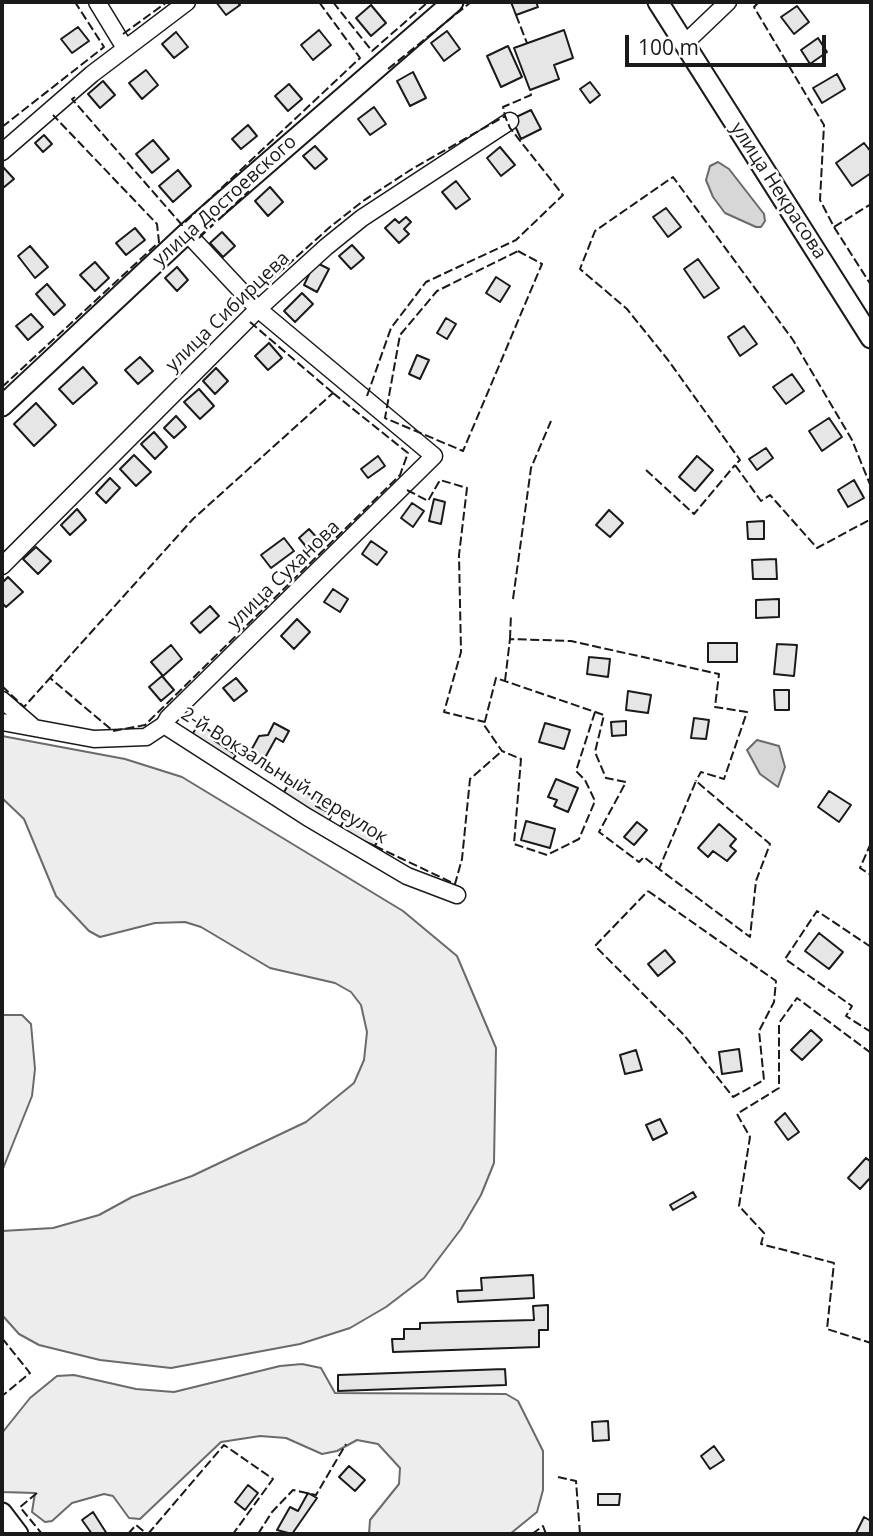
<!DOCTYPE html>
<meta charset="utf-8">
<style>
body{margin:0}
#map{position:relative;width:873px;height:1536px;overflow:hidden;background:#fff;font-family:"Open Sans",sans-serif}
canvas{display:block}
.frame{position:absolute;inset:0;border:4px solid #1a1a1a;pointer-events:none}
.scale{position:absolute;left:625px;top:35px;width:201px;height:32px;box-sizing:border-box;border:4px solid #1a1a1a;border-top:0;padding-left:9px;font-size:21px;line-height:24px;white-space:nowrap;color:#1a1a1a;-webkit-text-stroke:5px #fff;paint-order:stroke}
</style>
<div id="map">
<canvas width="873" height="1536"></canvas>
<div class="frame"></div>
<div class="scale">100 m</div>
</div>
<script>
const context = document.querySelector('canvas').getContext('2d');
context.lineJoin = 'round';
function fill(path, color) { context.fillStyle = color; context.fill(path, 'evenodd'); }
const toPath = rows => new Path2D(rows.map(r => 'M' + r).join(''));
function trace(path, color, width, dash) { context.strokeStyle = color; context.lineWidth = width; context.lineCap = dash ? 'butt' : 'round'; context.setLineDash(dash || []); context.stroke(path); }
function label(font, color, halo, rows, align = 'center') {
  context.font = font + ' "Open Sans",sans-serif'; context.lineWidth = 5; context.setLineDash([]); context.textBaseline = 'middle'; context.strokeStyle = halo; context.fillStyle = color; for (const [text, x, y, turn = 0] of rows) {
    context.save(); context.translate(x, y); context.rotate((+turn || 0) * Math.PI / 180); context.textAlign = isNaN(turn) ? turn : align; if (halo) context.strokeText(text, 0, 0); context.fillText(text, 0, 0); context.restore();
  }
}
const built = toPath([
 [2,736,125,759,182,777,403,911,457,956,496,1048,494,1163,481,1195,461,1229,424,1278,386,1307,350,1328,300,1344,171,1368,100,1360,39,1345,19,1334,2,1315,2,1231,53,1228,99,1215,132,1197,192,1176,306,1122,354,1083,364,1060,367,1032,361,1005,351,992,335,983,270,968,201,927,185,922,155,923,100,937,89,931,56,896,24,819,2,798,2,736],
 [2,1015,22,1015,31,1024,35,1069,32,1096,2,1171,2,1015],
 [302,1364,321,1368,335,1393,506,1394,518,1401,543,1451,543,1490,537,1512,510,1534,369,1534,370,1520,399,1484,400,1468,378,1444,357,1440,337,1451,322,1454,286,1438,260,1436,221,1442,140,1519,129,1518,113,1496,104,1494,72,1503,52,1521,45,1522,32,1512,35,1493,2,1492,2,1433,30,1398,57,1376,74,1375,136,1389,174,1392,280,1366,302,1364]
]);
const water = toPath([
 [718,162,729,169,764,214,765,221,761,227,756,227,725,213,713,197,706,180,710,166,718,162],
 [757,740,779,746,785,767,778,787,760,774,747,750,757,740]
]);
const building = toPath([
 [216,2,237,2,240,5,226,15,216,2],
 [511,2,536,2,538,7,516,15,511,2],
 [371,5,386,23,371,36,356,18,371,5],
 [797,6,809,22,794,34,781,17,797,6],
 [78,27,89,41,72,53,61,39,78,27],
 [319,30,331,45,313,60,301,45,319,30],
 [564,30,573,58,554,65,559,79,530,90,514,48,564,30],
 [447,31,460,49,444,61,431,43,447,31],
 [176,32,188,47,174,58,162,44,176,32],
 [818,38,827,52,810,64,801,50,818,38],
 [508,46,522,77,501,87,487,56,508,46],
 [146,70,158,85,142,99,129,83,146,70],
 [413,72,426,98,410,106,397,81,413,72],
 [837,74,845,89,822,103,813,88,837,74],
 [103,81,115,95,100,108,88,94,103,81],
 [590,82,600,95,590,103,580,89,590,82],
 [289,84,302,99,288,111,275,96,289,84],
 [374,107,386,124,370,135,358,119,374,107],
 [531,110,541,129,521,139,512,119,531,110],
 [248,125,257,136,241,149,232,139,248,125],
 [44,135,52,144,43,152,35,143,44,135],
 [153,140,169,159,152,173,136,154,153,140],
 [864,143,871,152,871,173,852,186,836,163,864,143],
 [315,146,327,159,315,169,303,156,315,146],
 [500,147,515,165,501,176,487,158,500,147],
 [3,167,14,179,3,188,2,186,3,167],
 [178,170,191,186,173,202,159,186,178,170],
 [456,181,470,199,456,209,442,192,456,181],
 [270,187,283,202,268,216,255,201,270,187],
 [666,208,681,227,668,237,653,217,666,208],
 [406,217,411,222,404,229,409,234,399,243,385,228,395,219,399,223,406,217],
 [135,228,145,240,126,255,116,243,135,228],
 [222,232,235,246,223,257,210,243,222,232],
 [352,245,364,258,351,269,339,256,352,245],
 [30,246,48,267,35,278,18,256,30,246],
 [698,259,719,288,704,298,684,269,698,259],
 [95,262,109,278,95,291,80,275,95,262],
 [315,262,329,269,317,292,304,285,315,262],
 [177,267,188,280,177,291,165,278,177,267],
 [496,277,510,286,500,302,486,293,496,277],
 [47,284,65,305,54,315,36,294,47,284],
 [302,293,313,304,295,322,284,311,302,293],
 [31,314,43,327,28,340,16,326,31,314],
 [446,318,456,324,447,339,437,333,446,318],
 [744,326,757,344,740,356,728,337,744,326],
 [269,343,282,358,268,370,255,356,269,343],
 [417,355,429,360,420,379,409,374,417,355],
 [140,357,153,371,138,384,125,370,140,357],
 [83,367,97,383,73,404,59,389,83,367],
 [216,368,228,381,215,394,203,381,216,368],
 [792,374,804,391,786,404,773,387,792,374],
 [199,389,214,406,200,419,184,402,199,389],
 [36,403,56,425,34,446,14,424,36,403],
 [176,416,186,427,174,438,164,428,176,416],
 [829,418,842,437,822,451,809,431,829,418],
 [154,432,167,447,155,459,141,444,154,432],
 [766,448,773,458,757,470,749,459,766,448],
 [134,455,151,472,136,486,120,469,134,455],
 [378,456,385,466,368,478,361,469,378,456],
 [697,456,713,470,695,491,679,477,697,456],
 [110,478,120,488,106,503,96,493,110,478],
 [854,480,864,498,848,507,838,490,854,480],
 [434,499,445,502,441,524,429,521,434,499],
 [412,503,424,511,413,527,401,518,412,503],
 [77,509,86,520,70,535,61,525,77,509],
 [609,510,623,523,610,537,596,525,609,510],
 [764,521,764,539,748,539,747,522,764,521],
 [309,529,319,540,308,549,299,538,309,529],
 [284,538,294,551,271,568,261,555,284,538],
 [371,541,387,552,377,565,362,554,371,541],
 [36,547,51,561,38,574,23,559,36,547],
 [776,559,777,579,753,579,752,560,776,559],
 [8,577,23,592,6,607,2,603,2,583,8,577],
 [333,589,348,599,340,612,324,602,333,589],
 [779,599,779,617,756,618,756,600,779,599],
 [210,606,219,616,200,633,191,623,210,606],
 [297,619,310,632,294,649,281,636,297,619],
 [708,643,737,643,737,662,708,662,708,643],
 [777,644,797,645,794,676,774,674,777,644],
 [171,645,182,659,163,676,151,662,171,645],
 [589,657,610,659,608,677,587,674,589,657],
 [162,676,174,690,161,701,149,687,162,676],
 [236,678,247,691,234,701,223,688,236,678],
 [774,690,789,690,789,710,775,710,774,690],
 [628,691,651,695,648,713,626,710,628,691],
 [694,718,709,720,706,739,691,738,694,718],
 [626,721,626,735,612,736,611,722,626,721],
 [274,723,289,731,283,742,276,738,262,763,248,756,259,736,268,735,274,723],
 [545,723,570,730,564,749,539,742,545,723],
 [199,724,215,734,212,739,236,755,231,762,191,736,199,724],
 [556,779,578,788,568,812,554,806,557,800,548,797,556,779],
 [289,783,320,800,316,806,332,814,328,823,281,798,289,783],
 [829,791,851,805,839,822,818,807,829,791],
 [346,816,382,832,375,846,339,830,346,816],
 [526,821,555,829,550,848,521,840,526,821],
 [637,822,647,830,634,845,624,837,637,822],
 [719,824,736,839,730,846,736,851,727,861,713,851,708,857,698,848,719,824],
 [819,933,843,952,829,969,805,951,819,933],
 [665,950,675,962,658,976,648,964,665,950],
 [811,1030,822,1040,802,1060,791,1050,811,1030],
 [739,1049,742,1071,722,1074,719,1052,739,1049],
 [636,1050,642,1070,625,1074,620,1055,636,1050],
 [785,1113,799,1132,788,1140,775,1122,785,1113],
 [660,1119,667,1133,653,1140,646,1125,660,1119],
 [866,1158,871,1162,871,1177,860,1189,848,1178,866,1158],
 [693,1192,696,1197,673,1210,670,1205,693,1192],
 [533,1275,534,1298,458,1302,457,1291,482,1290,481,1278,533,1275],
 [548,1305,548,1330,539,1330,539,1347,393,1352,392,1339,404,1339,404,1329,420,1329,420,1323,534,1320,533,1306,548,1305],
 [505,1369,506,1385,338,1391,338,1375,505,1369],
 [608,1421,609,1440,593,1441,592,1422,608,1421],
 [714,1446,724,1460,710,1469,701,1456,714,1446],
 [349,1466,365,1480,355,1491,339,1477,349,1466],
 [248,1485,258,1493,245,1510,235,1502,248,1485],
 [308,1493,317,1498,292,1534,277,1530,290,1507,298,1511,308,1493],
 [598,1494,620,1494,619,1505,598,1505,598,1494],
 [93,1512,107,1534,92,1534,82,1520,93,1512],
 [864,1517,871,1521,871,1534,856,1533,864,1517]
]);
const minor = toPath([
 [97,2,125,48],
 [684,44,728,2],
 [2,152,92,74,187,2],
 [2,566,258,309,326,247,362,218,510,121],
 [2,700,32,726],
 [2,722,94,739,146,737,164,725,307,817,407,876,457,895],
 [164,725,168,718,434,456,258,309,187,233]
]);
const major = toPath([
 [658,2,871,338],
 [2,406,187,233,453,2],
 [2,1513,18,1534]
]);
const fence = toPath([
 [333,2,372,51,428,2],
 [759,2,754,7,824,125,820,200,834,227,871,204],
 [516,15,527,43],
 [123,34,167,2],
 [388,69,471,2],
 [75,97,72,99,182,225,360,58,319,2],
 [2,127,104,47,75,2],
 [834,227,871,285],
 [199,238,249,191],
 [518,251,542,264,463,451,385,418,400,335,437,291,518,251],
 [250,291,254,295,330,227,363,201,412,169,505,116],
 [250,322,333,393],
 [2,387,159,242,157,224,53,115],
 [333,393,408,453,400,475,145,725,113,731,50,678,193,519,333,393],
 [367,396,391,328,426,282,516,240,563,195,510,128,505,116,503,107,531,95,530,90],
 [646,470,694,514,735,465],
 [871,487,852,440,793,340,673,177,595,231,580,269,627,309,668,360,740,460,735,465,761,501,770,495,817,548,871,519],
 [407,490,428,501,440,480,467,488,459,555,461,652,444,712,485,722],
 [513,599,531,468,551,421],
 [510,639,511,614],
 [505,681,510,639,571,641,719,674,715,707,747,712,724,779,701,772,696,781],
 [2,686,24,707,50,678],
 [595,712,576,771,585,780,595,801,579,839,547,855,514,844,521,759,502,751,484,725,496,678,604,715,595,752,606,778,626,782,599,832,639,862,644,857,659,869,750,937,756,881,770,844,696,781,659,869],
 [871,843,860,868,871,875],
 [375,846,455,884,462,859,470,779,502,751],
 [648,891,776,981,774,1002,759,1031,764,1080,733,1097,684,1035,595,946,648,891],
 [871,947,817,911,785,959,852,1006,846,1016,871,1032],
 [871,1053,797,998,779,1023,779,1088,737,1114,750,1137,739,1206,764,1233,761,1244,834,1263,827,1329,871,1343],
 [2,1338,30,1373,2,1396],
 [558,1477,576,1481,580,1534],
 [37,1493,20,1507,42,1534],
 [128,1534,136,1525,147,1534],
 [148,1534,224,1445,273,1479,233,1534],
 [258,1534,272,1512,293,1490,316,1495,346,1444],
 [532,1534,543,1526,546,1534]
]);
const streetNames = [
 ["улица Некрасова",778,191,57],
 ["улица Достоевского",225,201,-42],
 ["улица Сибирцева",228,312,-44],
 ["улица Суханова",284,575,-44],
 ["2-й Вокзальный переулок",284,776,32]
];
fill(built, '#ededed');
trace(built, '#6a6a6a', 2);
fill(water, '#d7d7d7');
trace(water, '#6a6a6a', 2);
fill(building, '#e6e6e6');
trace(building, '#1a1a1a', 2);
trace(minor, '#1a1a1a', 19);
trace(major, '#1a1a1a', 23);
trace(minor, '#fff', 16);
trace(major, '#fff', 19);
trace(fence, '#1a1a1a', 2, [9, 3.5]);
label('19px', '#1a1a1a', '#fff', streetNames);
</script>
